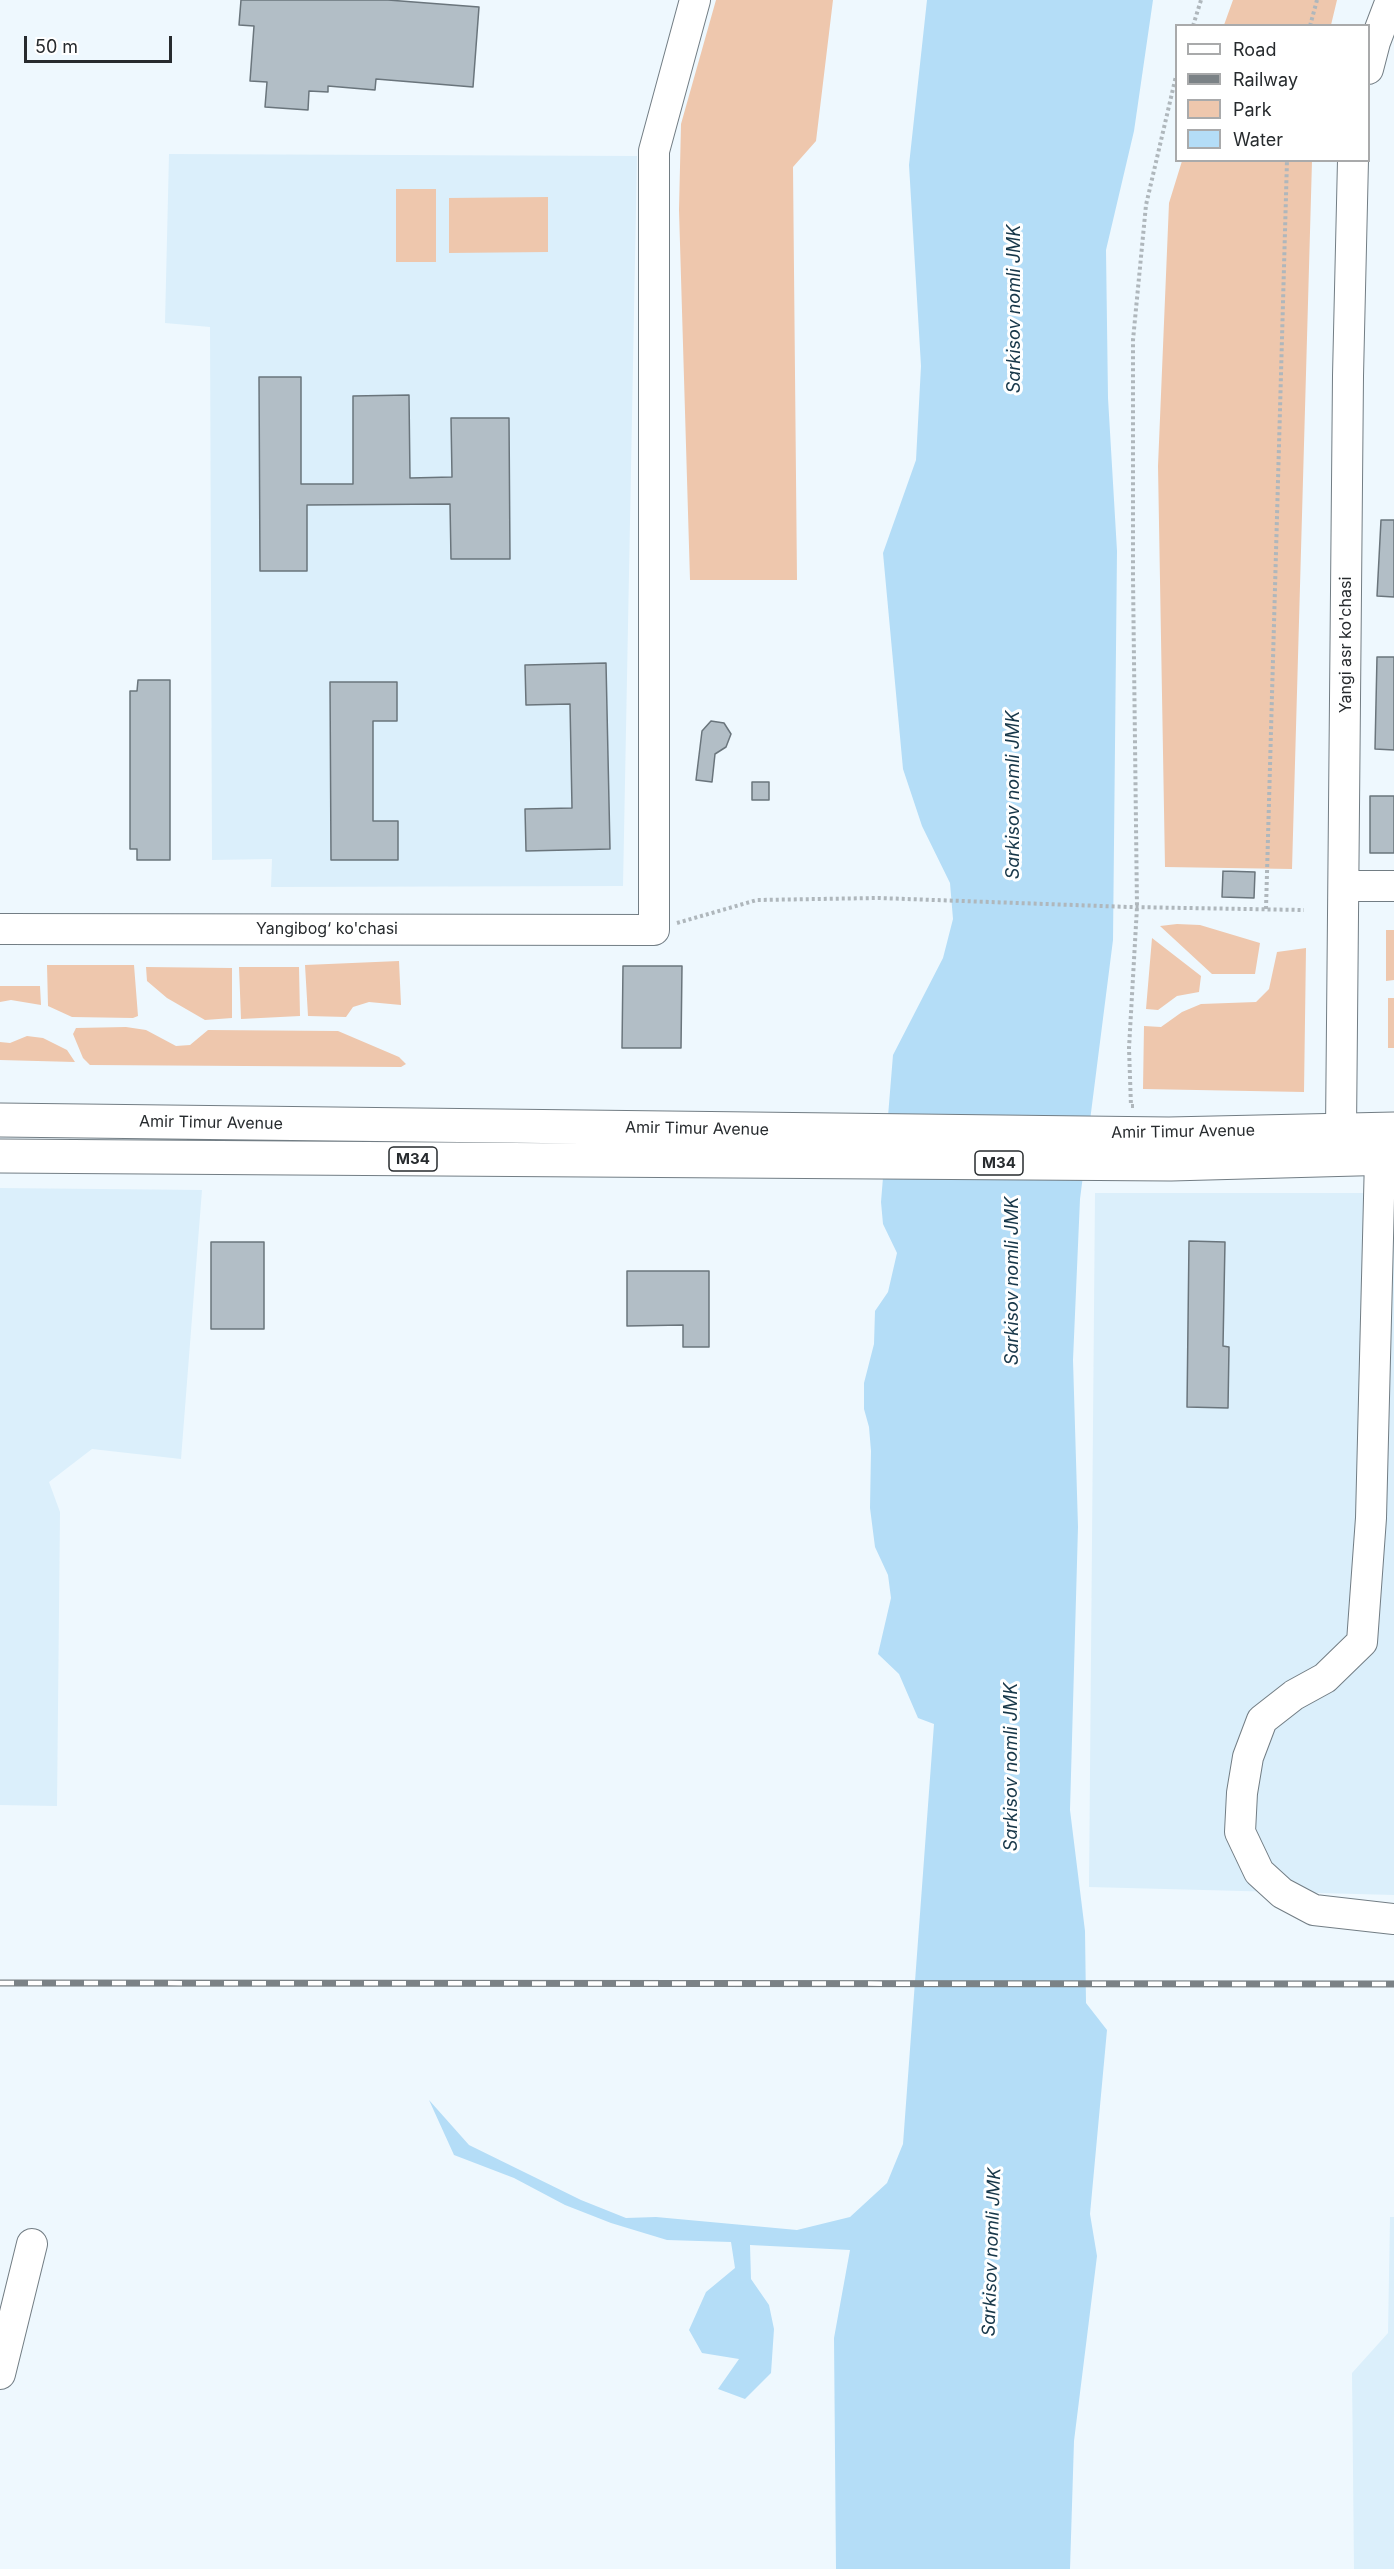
<!DOCTYPE html>
<meta charset="utf-8">
<style>
body{margin:0}
#map{position:relative;width:1394px;height:2569px;overflow:hidden;background:#eef8fe;font-family:Inter,sans-serif}
canvas{display:block}
.legend{position:absolute;left:1175px;top:24px;width:195px;height:138px;box-sizing:border-box;background:#fff;border:2px solid #a9aaab;margin:0;padding:8px 10px;list-style:none;font-size:18px;color:#272b2e}
.legend li{display:flex;align-items:center;gap:12px;height:30px}
.legend b{width:30px;border:2px solid #a9aaab}
.scale{position:absolute;left:24px;top:36px;width:148px;height:27px;box-sizing:border-box;border:3px solid #272b2e;border-top:0;padding-left:8px;font-size:18px;line-height:21px;white-space:nowrap;color:#272b2e;-webkit-text-stroke:4px #fff;paint-order:stroke}
</style>
<div id="map">
<canvas width="1394" height="2569"></canvas>
<ul class="legend">
<li><b style="height:8px;background:#fff"></b>Road</li>
<li><b style="height:8px;background:#7b8286"></b>Railway</li>
<li><b style="height:16px;background:#eec7ad"></b>Park</li>
<li><b style="height:16px;background:#b4ddf7"></b>Water</li>
</ul>
<div class="scale">50 m</div>
</div>
<script>
const context = document.querySelector('canvas').getContext('2d');
context.lineJoin = 'round';
function fill(path, color) { context.fillStyle = color; context.fill(path, 'evenodd'); }
const toPath = rows => new Path2D(rows.map(r => 'M' + r).join(''));
function trace(path, color, width, dash) { context.strokeStyle = color; context.lineWidth = width; context.lineCap = dash ? 'butt' : 'round'; context.setLineDash(dash || []); context.stroke(path); }
function label(font, color, halo, rows, align = 'center') {
  context.font = font + ' Inter,sans-serif'; context.lineWidth = 6; context.setLineDash([]); context.textBaseline = 'middle'; context.strokeStyle = halo; context.fillStyle = color; for (const [text, x, y, turn = 0] of rows) {
    context.save(); context.translate(x, y); context.rotate((+turn || 0) * Math.PI / 180); context.textAlign = isNaN(turn) ? turn : align; if (halo) context.strokeText(text, 0, 0); context.fillText(text, 0, 0); context.restore();
  }
}
const built = toPath([
 [169,154,637,156,623,886,271,887,272,859,212,860,210,327,165,323],
 [0,1188,202,1190,181,1459,92,1449,49,1482,60,1512,57,1806,0,1805],
 [1095,1193,1394,1193,1394,1895,1089,1887],
 [1390,2217,1394,2217,1394,2569,1354,2569,1352,2373,1388,2333]
]);
const green = toPath([
 [716,0,833,0,816,141,793,167,797,580,690,580,679,210,681,124],
 [1233,0,1337,0,1331,25,1224,25],
 [1182,161,1312,161,1292,869,1165,867,1158,466,1169,203],
 [396,189,436,189,436,262,396,262],
 [548,197,548,252,449,253,449,198],
 [1177,924,1200,925,1260,943,1255,974,1212,974,1160,926],
 [1386,930,1394,930,1394,980,1386,981],
 [1152,938,1201,976,1199,992,1177,996,1158,1010,1146,1009],
 [1306,948,1304,1092,1143,1089,1144,1026,1161,1027,1182,1012,1201,1004,1256,1002,1269,989,1277,952],
 [399,961,401,1005,369,1002,353,1007,346,1017,308,1016,305,965],
 [47,965,134,965,138,1016,133,1018,72,1017,48,1006],
 [146,967,232,968,232,1018,205,1020,167,998,147,981],
 [239,967,299,967,300,1016,241,1019],
 [0,986,40,986,41,1005,11,1000,0,1002],
 [1388,998,1394,998,1394,1048,1388,1048],
 [126,1027,146,1030,176,1046,190,1045,208,1030,338,1031,399,1057,406,1064,401,1067,90,1065,83,1058,73,1034,76,1028],
 [27,1036,43,1038,67,1050,75,1062,0,1060,0,1042,10,1043]
]);
const water = toPath([
 [927,0,1153,0,1134,131,1106,250,1108,398,1117,551,1113,940,1080,1199,1073,1360,1078,1527,1070,1810,1085,1931,1086,2003,1107,2030,1090,2214,1097,2256,1074,2441,1070,2569,836,2569,834,2338,850,2250,750,2245,751,2279,769,2305,774,2329,771,2373,745,2399,718,2389,739,2359,702,2353,689,2330,706,2292,735,2268,731,2242,667,2240,611,2223,565,2205,514,2178,454,2155,429,2100,469,2145,581,2200,626,2218,656,2217,797,2230,850,2217,887,2183,903,2144,934,1724,918,1718,899,1674,878,1654,891,1598,888,1575,875,1547,870,1508,871,1451,869,1427,864,1409,864,1383,874,1344,875,1311,888,1292,897,1253,883,1224,881,1202,893,1055,943,958,953,919,950,883,922,826,903,769,883,553,916,460,921,366,909,165]
]);
const building = toPath([
 [241,0,388,0,479,7,473,87,376,79,375,90,328,86,328,92,309,91,308,110,265,107,267,82,250,81,254,26,239,25,241,0],
 [259,377,301,377,301,484,353,484,353,396,409,395,410,478,452,477,451,418,509,418,510,559,451,559,450,504,307,505,307,571,260,571,259,377],
 [1381,520,1394,520,1394,597,1377,596,1381,520],
 [1377,657,1394,657,1394,750,1375,749,1377,657],
 [606,663,610,849,526,851,525,809,572,808,570,704,526,705,525,665,606,663],
 [138,680,170,680,170,860,137,860,137,849,130,849,130,691,137,691,138,680],
 [330,682,397,682,397,721,373,721,373,821,398,821,398,860,331,860,330,682],
 [711,721,724,723,731,734,726,747,715,754,712,782,696,780,702,731,711,721],
 [752,782,769,782,769,800,752,800,752,782],
 [1370,796,1394,796,1394,853,1370,853,1370,796],
 [1223,871,1255,872,1254,898,1222,897,1223,871],
 [623,966,682,966,681,1048,622,1048,623,966],
 [1189,1241,1225,1242,1223,1346,1229,1347,1228,1408,1187,1407,1189,1241],
 [211,1242,264,1242,264,1329,211,1329,211,1242],
 [627,1271,709,1271,709,1347,683,1347,683,1325,627,1326,627,1271]
]);
const path = toPath([
 [1193,26,1201,0],
 [1310,26,1317,0],
 [1266,909,1287,160],
 [677,923,757,900,879,898,1129,907,1304,910],
 [1134,1106,1131,1106,1129,1048,1137,907,1133,578,1133,340,1146,205,1176,76]
]);
const minor = toPath([
 [1368,69,1375,42,1391,0],
 [1344,886,1394,886],
 [0,929,654,930,654,151,695,0],
 [1341,1130,1348,376,1353,160],
 [1380,1158,1371,1518,1362,1642,1325,1678,1294,1695,1262,1720,1248,1757,1242,1793,1240,1832,1259,1872,1282,1893,1314,1910,1394,1919],
 [0,2374,32,2244]
]);
const highway = toPath([
 [0,1120,1169,1134,1394,1129],
 [0,1156,1171,1164,1394,1158]
]);
const rail = toPath([
 [0,1983,1394,1984]
]);
const shields = [
 [413,1159,48],
 [999,1163,48]
];
const shieldNames = [
 ["M34",413,1159],
 ["M34",999,1163]
];
const streetNames = [
 ["Yangi asr ko'chasi",1346,645,-90],
 ["Yangibog‘ ko'chasi",327,929],
 ["Amir Timur Avenue",211,1123,1],
 ["Amir Timur Avenue",697,1129,1],
 ["Amir Timur Avenue",1183,1132,-1]
];
const waterNames = [
 ["Sarkisov nomli JMK",1015,309,-90],
 ["Sarkisov nomli JMK",1014,795,-90],
 ["Sarkisov nomli JMK",1013,1281,-90],
 ["Sarkisov nomli JMK",1012,1767,-90],
 ["Sarkisov nomli JMK",992,2252,-88]
];
fill(built, '#dbeffb');
fill(green, '#eec7ad');
fill(water, '#b4ddf7');
fill(building, '#b2bec6');
trace(building, '#6a757c', 1.5);
trace(minor, '#727d84', 32);
trace(highway, '#727d84', 35);
trace(path, '#afb7bc', 4, [3, 3]);
trace(minor, '#fff', 30);
trace(highway, '#fff', 33);
trace(rail, '#7b8286', 7);
trace(rail, '#fff', 4.5, [14]);
for (const [x, y, w] of shields) { const box = new Path2D(); box.roundRect(x - w / 2, y - 12, w, 24, 4.5); context.fillStyle = '#fff'; context.fill(box); trace(box, '#272b2e', 1.5); }
label('bold 15px', '#272b2e', null, shieldNames);
label('16px', '#272b2e', '#fff', streetNames);
label('italic 18px', '#173749', '#fff', waterNames);
</script>
